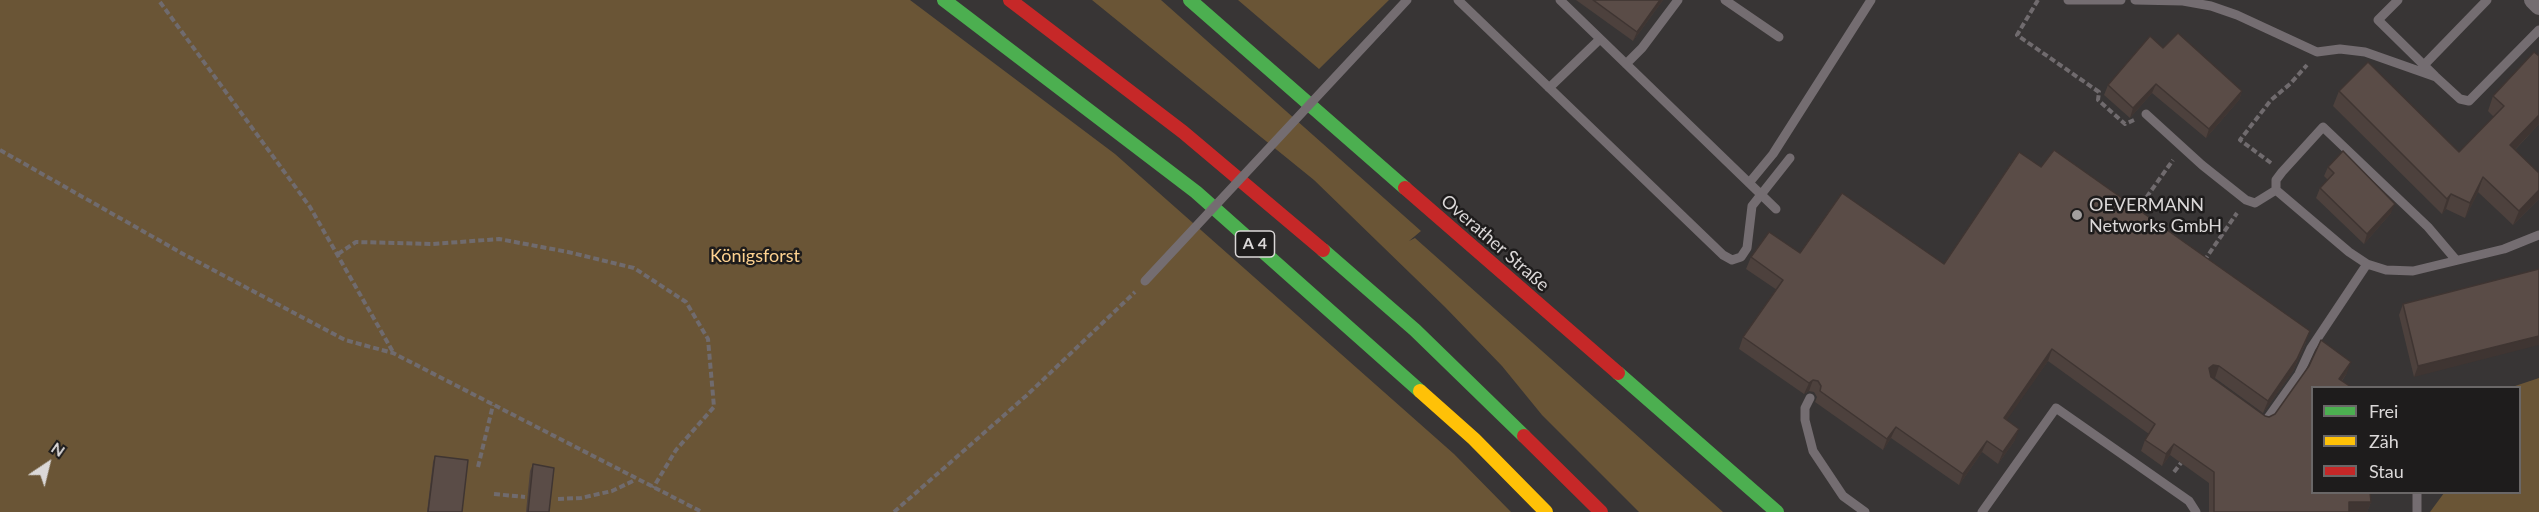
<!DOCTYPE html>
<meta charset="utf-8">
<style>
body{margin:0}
#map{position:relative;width:2539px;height:512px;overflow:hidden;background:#383535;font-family:Lato,sans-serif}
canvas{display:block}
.legend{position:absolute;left:2311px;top:386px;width:210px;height:108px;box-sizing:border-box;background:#1e1c1c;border:2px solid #6a6767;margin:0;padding:8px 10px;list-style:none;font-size:18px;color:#dbd8d8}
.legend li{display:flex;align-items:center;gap:12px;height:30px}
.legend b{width:30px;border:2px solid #6a6767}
.north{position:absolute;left:18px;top:434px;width:60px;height:60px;-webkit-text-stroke:4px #1e1c1c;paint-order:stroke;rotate:35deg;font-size:16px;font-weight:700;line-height:24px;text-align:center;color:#dbd8d8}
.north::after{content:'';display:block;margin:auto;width:21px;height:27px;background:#dbd8d8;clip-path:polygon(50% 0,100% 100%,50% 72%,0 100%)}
</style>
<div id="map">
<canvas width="2539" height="512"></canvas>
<ul class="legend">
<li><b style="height:8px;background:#4caf50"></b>Frei</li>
<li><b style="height:8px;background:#ffc107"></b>Zäh</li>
<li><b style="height:8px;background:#c62828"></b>Stau</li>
</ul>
<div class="north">N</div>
</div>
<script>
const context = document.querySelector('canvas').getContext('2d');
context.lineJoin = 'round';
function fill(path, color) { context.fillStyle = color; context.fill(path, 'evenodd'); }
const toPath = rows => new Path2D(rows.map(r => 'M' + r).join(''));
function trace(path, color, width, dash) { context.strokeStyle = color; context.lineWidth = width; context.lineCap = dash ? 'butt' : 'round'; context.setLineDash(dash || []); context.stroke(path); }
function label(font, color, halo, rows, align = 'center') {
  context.font = font + ' Lato,sans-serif'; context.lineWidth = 5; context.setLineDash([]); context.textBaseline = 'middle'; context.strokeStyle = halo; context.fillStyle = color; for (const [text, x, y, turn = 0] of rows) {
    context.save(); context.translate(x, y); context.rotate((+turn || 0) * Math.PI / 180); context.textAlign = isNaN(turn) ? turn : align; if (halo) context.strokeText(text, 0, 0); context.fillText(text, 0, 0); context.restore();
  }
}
const green = toPath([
 [0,0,910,0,1115,154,1454,454,1511,512,0,512],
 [1092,0,1161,0,1421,231,1409,241,1415,238,1723,512,1639,512,1542,415,1502,366,1445,307,1314,180],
 [1238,0,1389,0,1319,69],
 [2539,378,2539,512,2430,512,2444,493,2520,492,2520,388,2512,387]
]);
const path = toPath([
 [2038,0,2017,35,2099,92,2098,100,2125,124,2134,120],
 [160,2,310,207,393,352],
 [0,150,185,255,345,340,393,353,702,512],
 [2271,163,2240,140,2271,100,2290,84,2307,65],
 [2136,212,2173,160],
 [338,254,356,242,433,244,499,239,568,252,634,268,686,302,708,339,714,407,676,450,653,488],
 [2204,261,2237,213],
 [478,467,493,405],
 [2174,472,2181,463],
 [494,494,525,497],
 [558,499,581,498,612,491,635,480],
 [894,512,1026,396,1135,292]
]);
const lane = toPath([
 [1458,0,1723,255,1732,260,1741,257,1747,248,1752,206,1790,158],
 [1560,0,1776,209],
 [1725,0,1779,37],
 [2068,0,2121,0],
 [2135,0,2183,1,2211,6,2237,15,2317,52,2340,49,2365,52,2436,77,2460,99,2469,101,2539,30],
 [2398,0,2378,20,2435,76],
 [1381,28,1407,0],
 [1626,64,1642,48,1678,0],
 [2425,64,2487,0],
 [1549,88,1600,39],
 [2146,114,2202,165,2246,200,2255,203,2276,190,2349,252,2367,264,2386,270,2413,271,2504,249,2539,235],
 [1749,183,1773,154,1871,0],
 [2276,190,2276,180,2282,172,2323,127,2428,227,2456,260],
 [1810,398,1805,408,1805,420,1813,451,1843,496,1865,512],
 [2261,420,2265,422,2299,374,2311,348,2367,264],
 [1982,512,2056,408,2189,501,2196,512],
 [2417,512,2417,492]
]);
const street = toPath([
 [2533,0,2539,6]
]);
const fast = toPath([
 [944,0,1196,192,1420,391],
 [1190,0,1405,188],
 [1323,250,1415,330,1524,436],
 [1618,373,1777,512]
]);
const slow = toPath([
 [1420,391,1474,439,1546,512]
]);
const jam = toPath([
 [1010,0,1183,132,1323,250],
 [1405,188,1618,373],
 [1524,436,1601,512]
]);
const laneBridge = toPath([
 [1145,281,1381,28]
]);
const wall = toPath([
 [1576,0,1663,0,1633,41],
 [2163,48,2242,91,2239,100,2206,138,2152,93,2130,118,2104,95,2108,85],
 [2539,56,2539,124,2515,150,2539,173,2539,199,2513,225,2478,192,2465,218,2446,209,2442,214,2333,106,2339,91,2459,152,2494,117,2488,111,2493,96],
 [2041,167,2306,342,2293,371,2263,413,2215,378,2211,377,2265,416,2269,417,2347,373,2342,381,2371,502,2367,512,2209,512,2209,483,2170,455,2162,466,2141,451,2145,440,2149,434,2048,361,2006,420,2015,440,1998,464,1982,452,1959,485,1891,438,1883,450,1815,402,1817,397,1814,392,1809,391,1804,394,1739,349,1743,337,1777,290,1746,269,1751,257,1800,253,1944,264],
 [2328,167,2391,213,2364,244,2316,198,2320,188,2328,180,2324,176],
 [2539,269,2414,377,2399,315,2403,304],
 [435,456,462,512,427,512,433,462],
 [533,464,549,512,526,512,530,471]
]);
const shadedWall = toPath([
 [1660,0,1663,0,1633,41,1637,32],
 [2156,84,2152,93,2130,118,2133,108],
 [2242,91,2239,100,2206,138,2209,129],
 [2539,115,2539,124,2505,160,2510,145],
 [2483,177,2478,192,2465,218,2470,203],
 [2539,190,2539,199,2513,225,2519,211],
 [2451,194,2446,209,2442,214,2447,199],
 [2395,204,2391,213,2364,244,2367,234],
 [2310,331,2293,371,2263,413,2268,401],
 [2539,336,2539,345,2414,377,2418,366],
 [2052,349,2048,361,2000,430,2004,418],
 [2351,362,2347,373,2337,387,2339,379],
 [2213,365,2219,366,2215,378,2209,377,2209,368],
 [1813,380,1809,391,1804,394,1809,383],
 [1896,427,1891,438,1883,450,1887,439],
 [2019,429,2015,440,1998,464,2003,452],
 [1987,441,1982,452,1959,485,1963,474],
 [2174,444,2170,455,2162,466,2166,454],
 [2349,502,2371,502,2367,512,2346,512]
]);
const building = toPath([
 [1593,0,1660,0,1637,32,1593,0],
 [2178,33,2242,91,2209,129,2156,84,2133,108,2108,85,2150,36,2163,48,2178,33],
 [2534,52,2539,56,2539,115,2510,145,2539,173,2539,190,2519,211,2483,177,2470,203,2451,194,2447,199,2339,91,2368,62,2459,152,2504,106,2493,96,2534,52],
 [2054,150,2310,331,2297,359,2268,401,2219,366,2213,365,2209,368,2211,377,2265,416,2269,417,2275,414,2309,366,2321,340,2351,362,2339,379,2351,387,2313,387,2313,492,2370,492,2371,502,2349,502,2349,512,2214,512,2214,472,2174,444,2166,454,2145,440,2155,424,2052,349,2004,418,2019,429,2003,452,1987,441,1963,474,1896,427,1887,439,1820,391,1821,386,1818,381,1813,380,1809,383,1743,337,1783,280,1751,257,1769,232,1800,253,1842,193,1944,264,2019,152,2041,167,2054,150],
 [2343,151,2395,204,2367,234,2320,188,2334,173,2328,167,2343,151],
 [2539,269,2539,336,2418,366,2403,304,2539,269],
 [435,456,468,460,462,512,428,512,435,456],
 [533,464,554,468,549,512,528,512,533,464]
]);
const markers = [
 [2077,215,6,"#a29f9f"]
];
const shields = [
 [1255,244,39]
];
const shieldNames = [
 ["A 4",1255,244]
];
const poiNames = [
 ["OEVERMANN",2089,205],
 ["Networks GmbH",2089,226]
];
const streetNames = [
 ["Overather Straße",1495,243,41]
];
const parkNames = [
 ["Königsforst",755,256]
];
fill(green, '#6a5536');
trace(path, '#706b6e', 4, [6, 3]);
trace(lane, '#746d71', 9);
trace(street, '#746d71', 18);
trace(fast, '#4caf50', 14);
trace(slow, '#ffc107', 14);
trace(jam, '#c62828', 14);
trace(laneBridge, '#746d71', 9);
fill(wall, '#4d413d');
fill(shadedWall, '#3f3532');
fill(building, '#5a4c47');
trace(building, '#3f3532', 1.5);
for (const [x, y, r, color] of markers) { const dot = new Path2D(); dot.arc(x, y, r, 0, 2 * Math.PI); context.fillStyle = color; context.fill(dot); trace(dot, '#1e1c1c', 2); }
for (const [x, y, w] of shields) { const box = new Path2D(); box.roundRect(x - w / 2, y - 13, w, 26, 4.5); context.fillStyle = '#1e1c1c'; context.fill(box); trace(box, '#dbd8d8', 1.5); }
label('bold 16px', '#dbd8d8', null, shieldNames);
label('18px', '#dbd8d8', '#1e1c1c', poiNames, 'left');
label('18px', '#dbd8d8', '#1e1c1c', streetNames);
label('18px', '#fed290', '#1e1c1c', parkNames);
</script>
